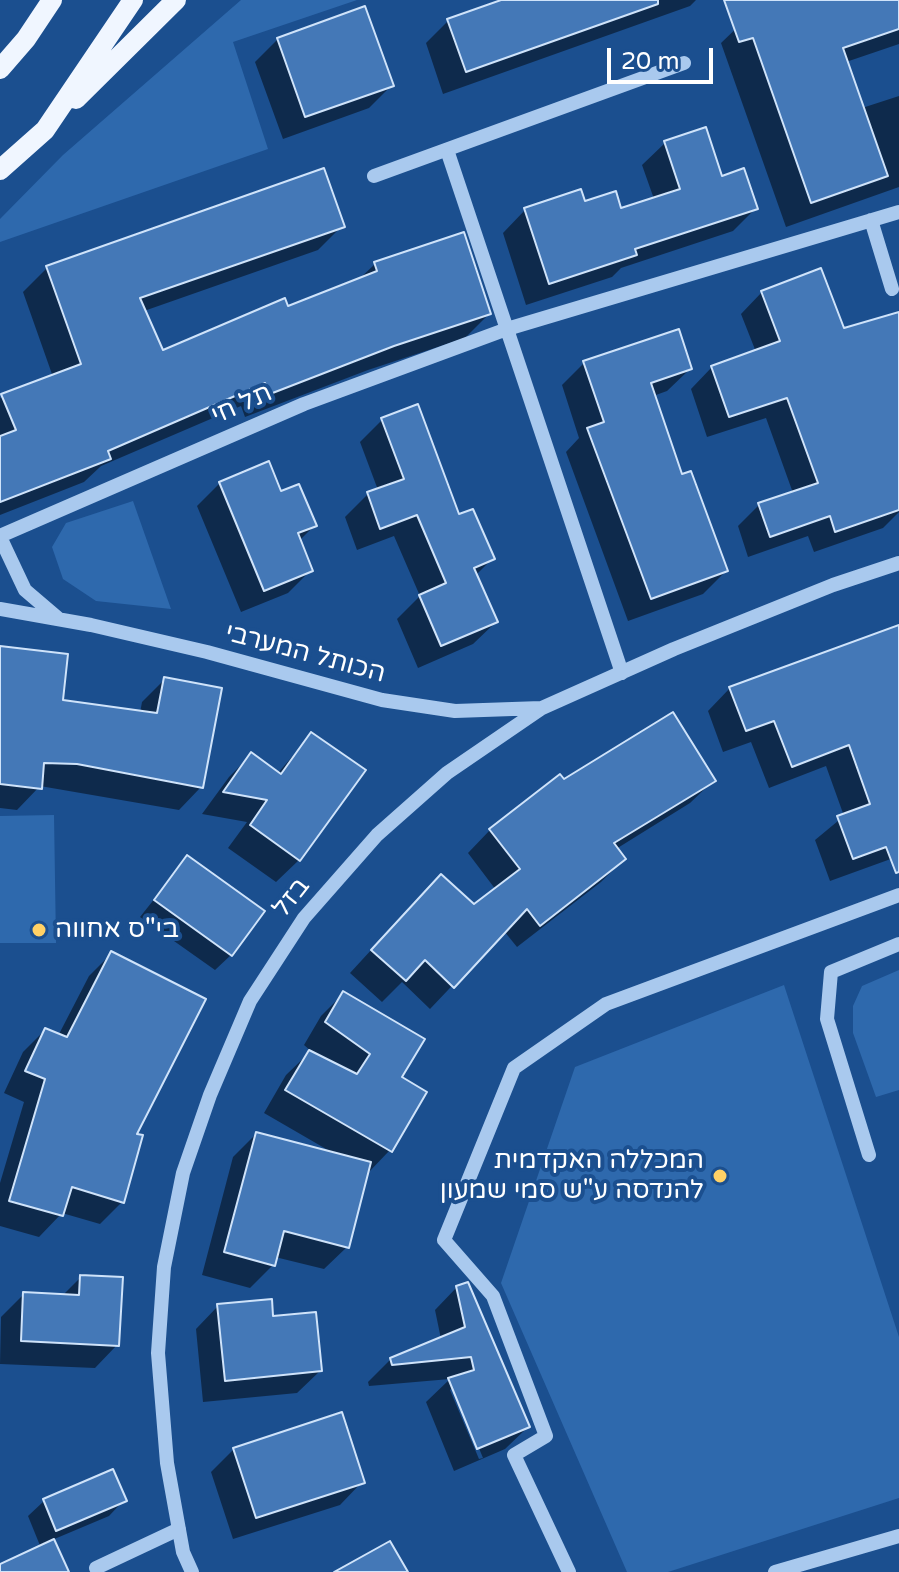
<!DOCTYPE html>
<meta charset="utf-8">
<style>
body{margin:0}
#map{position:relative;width:899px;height:1572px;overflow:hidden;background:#1b4f8f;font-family:"Varela Round",sans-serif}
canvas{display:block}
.scale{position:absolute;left:607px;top:48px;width:106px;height:36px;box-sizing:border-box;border:4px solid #fff;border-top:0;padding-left:10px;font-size:24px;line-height:28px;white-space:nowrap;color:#fff;-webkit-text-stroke:6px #1b4f8f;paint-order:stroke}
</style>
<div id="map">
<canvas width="899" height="1572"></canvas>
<div class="scale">20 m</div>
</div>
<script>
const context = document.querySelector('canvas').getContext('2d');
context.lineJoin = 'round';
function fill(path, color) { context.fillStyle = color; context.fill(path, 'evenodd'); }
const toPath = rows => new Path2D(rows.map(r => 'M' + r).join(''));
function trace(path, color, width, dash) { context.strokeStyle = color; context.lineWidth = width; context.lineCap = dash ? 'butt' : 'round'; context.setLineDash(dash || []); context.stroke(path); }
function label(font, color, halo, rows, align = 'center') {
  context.font = font + ' "Varela Round","Noto Sans Hebrew",sans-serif'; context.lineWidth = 8; context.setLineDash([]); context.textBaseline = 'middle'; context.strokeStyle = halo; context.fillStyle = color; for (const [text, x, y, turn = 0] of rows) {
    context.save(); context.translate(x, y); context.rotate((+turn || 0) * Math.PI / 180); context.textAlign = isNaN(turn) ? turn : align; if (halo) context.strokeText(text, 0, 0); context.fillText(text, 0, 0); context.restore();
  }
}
const green = toPath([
 [241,0,357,0,233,42,268,149,0,242,0,219,63,155],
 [133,501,171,609,96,601,63,579,52,547,66,523],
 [54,815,56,943,0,943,0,816],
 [899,970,899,1090,876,1097,853,1033,853,1006,862,986],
 [784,985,899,1337,899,1498,668,1572,627,1572,501,1283,575,1067]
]);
const shadow = toPath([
 [507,0,696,0,690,6,443,94,426,43,448,21],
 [799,0,899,0,899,44,846,62,862,108,899,96,899,187,786,227,721,43,747,18],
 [278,39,392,85,369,108,283,139,255,62],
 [665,143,721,178,755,209,733,231,621,268,612,277,526,305,503,233,525,210,584,204,620,210,654,199,642,165],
 [342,226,318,250,144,311,162,352,358,280,375,264,489,314,465,338,368,370,245,417,241,406,101,466,84,482,0,515,0,398,53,377,23,292,47,268],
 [762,292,843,331,899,314,899,512,883,528,814,552,808,536,748,557,738,526,759,505,793,493,766,418,707,437,691,389,712,367,756,352,741,314],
 [584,363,690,369,667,391,653,396,681,476,726,571,703,594,628,621,566,452,579,438,562,385],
 [382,420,492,559,476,575,496,622,473,644,418,668,397,619,420,596,394,536,357,550,345,517,368,494,378,490,360,442],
 [220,483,280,494,315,525,299,541,311,570,288,593,241,612,197,506],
 [899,627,899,856,830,881,815,840,844,816,826,766,769,788,751,742,723,752,708,711,730,688],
 [0,648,61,702,140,713,142,702,165,679,201,787,179,810,40,786,17,810,0,808],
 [312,734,299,860,276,882,228,848,247,822,202,814,229,777,251,755,277,774],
 [713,781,690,803,616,849,624,859,601,882,517,947,504,931,430,1009,402,982,382,1002,350,973,418,899,474,907,496,890,468,853,490,830,564,782],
 [187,858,231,955,215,970,140,917],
 [111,954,134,1135,122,1202,100,1224,62,1213,39,1237,0,1226,0,1183,24,1102,4,1093,23,1052,45,1030,58,1036,89,976],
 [343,994,399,1078,390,1150,368,1173,347,1247,324,1269,275,1257,273,1265,250,1288,202,1275,233,1157,256,1134,333,1153,264,1113,286,1075,311,1051,304,1045,321,1016],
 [81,1277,117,1345,95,1368,0,1364,1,1317,24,1294,62,1296],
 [457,1287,528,1427,505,1449,454,1471,426,1402,450,1379,369,1386,368,1382,391,1359,441,1339,435,1310],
 [454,1387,483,1458,479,1459,450,1390],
 [218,1306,271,1318,320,1371,297,1393,203,1402,196,1329],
 [234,1449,362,1482,340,1505,233,1539,211,1472],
 [124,1500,109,1516,52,1540,67,1572,0,1572,41,1548,28,1516,44,1501]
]);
const building = toPath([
 [501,0,658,0,658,4,466,72,447,19,501,0],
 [724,0,899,0,899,29,843,48,888,176,811,203,753,38,739,42,724,0],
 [365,6,394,86,305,117,277,38,365,6],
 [706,127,722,176,744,168,758,209,635,249,637,255,549,284,524,208,581,189,585,201,616,191,621,208,680,189,664,141,706,127],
 [324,168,345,227,140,298,163,350,285,298,288,306,377,271,374,262,464,232,491,314,394,346,270,394,265,383,108,451,111,459,0,502,0,436,16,430,1,394,81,364,46,266,324,168],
 [821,268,844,328,899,312,899,510,835,532,830,516,770,537,758,503,818,483,787,398,729,417,711,366,780,341,761,291,821,268],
 [679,329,692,369,651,383,682,474,691,471,728,571,651,599,587,428,604,422,583,361,679,329],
 [418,404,459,514,473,509,495,559,474,568,498,622,441,646,419,595,446,583,417,515,380,529,367,492,404,479,381,418,418,404],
 [269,461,281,491,299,484,317,526,298,533,313,571,264,591,219,482,269,461],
 [899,625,899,872,896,873,886,847,853,859,837,816,870,804,849,745,792,767,774,721,746,731,729,687,899,625],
 [0,646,68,654,63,700,157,713,164,677,222,688,203,788,77,764,44,763,42,789,0,784,0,646],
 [673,712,716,781,614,843,626,859,540,926,527,909,454,988,425,960,406,981,371,950,441,874,474,904,520,869,489,829,560,774,564,779,673,712],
 [311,732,366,770,300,861,250,825,267,800,223,792,251,752,281,774,311,732],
 [187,855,265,911,232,956,154,900,187,855],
 [111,951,206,999,137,1134,143,1135,124,1203,72,1187,63,1216,9,1201,45,1079,25,1071,45,1028,67,1037,111,951],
 [343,991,425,1039,402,1077,427,1092,392,1152,285,1090,309,1050,357,1074,370,1054,325,1022,343,991],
 [256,1132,371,1162,349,1248,284,1231,275,1266,224,1252,256,1132],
 [80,1275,123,1277,119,1346,21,1341,23,1292,79,1295,80,1275],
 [468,1282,530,1427,477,1449,448,1378,474,1370,471,1357,392,1365,390,1358,465,1327,456,1286,468,1282],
 [272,1299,273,1316,316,1312,322,1371,225,1381,217,1304,272,1299],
 [342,1412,365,1483,256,1518,233,1448,342,1412],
 [113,1469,127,1501,56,1531,43,1499,113,1469],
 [54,1539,69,1572,0,1572,0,1564,54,1539],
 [390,1541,408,1572,334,1572,390,1541]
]);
const minor = toPath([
 [447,150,622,673],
 [374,176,684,63],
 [871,220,892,289],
 [0,536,304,404,507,329,899,212],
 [0,537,25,590,59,619],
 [0,609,91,625,207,652,382,700,455,711,541,708],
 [869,1155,827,1019,831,972,899,944],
 [96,1568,179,1529],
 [192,1572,183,1552,167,1463,158,1353,164,1267,183,1173,210,1095,250,1001,304,918,377,835,447,773,542,708,674,649,833,585,899,563],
 [569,1572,514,1455,546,1436,493,1296,444,1240,514,1068,606,1004,899,895],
 [775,1572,899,1536]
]);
const major = toPath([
 [0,69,26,39,52,0],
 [76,99,176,0],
 [0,170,45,130,133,0]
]);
const markers = [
 [39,930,8,"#ffd166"],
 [720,1176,8,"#ffd166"]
];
const streetNames = [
 ["תל חי",242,405,-24],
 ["הכותל המערבי",305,654,15],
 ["בזל",292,898,-52]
];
const poiNames = [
 ["בי\"ס אחווה",55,930],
 ["המכללה האקדמית",704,1161,"right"],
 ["להנדסה ע\"ש סמי שמעון",704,1191,"right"]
];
fill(green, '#2e69ad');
fill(shadow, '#0007');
fill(building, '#4478b7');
trace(building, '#cfe3fa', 2);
trace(minor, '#a9c9ee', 14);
trace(major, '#f0f6ff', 20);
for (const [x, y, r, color] of markers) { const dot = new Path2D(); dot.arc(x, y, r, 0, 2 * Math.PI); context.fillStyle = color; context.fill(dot); trace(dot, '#1b4f8f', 3); }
label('26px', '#fff', '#1b4f8f', streetNames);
label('26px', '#fff', '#1b4f8f', poiNames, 'left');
</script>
